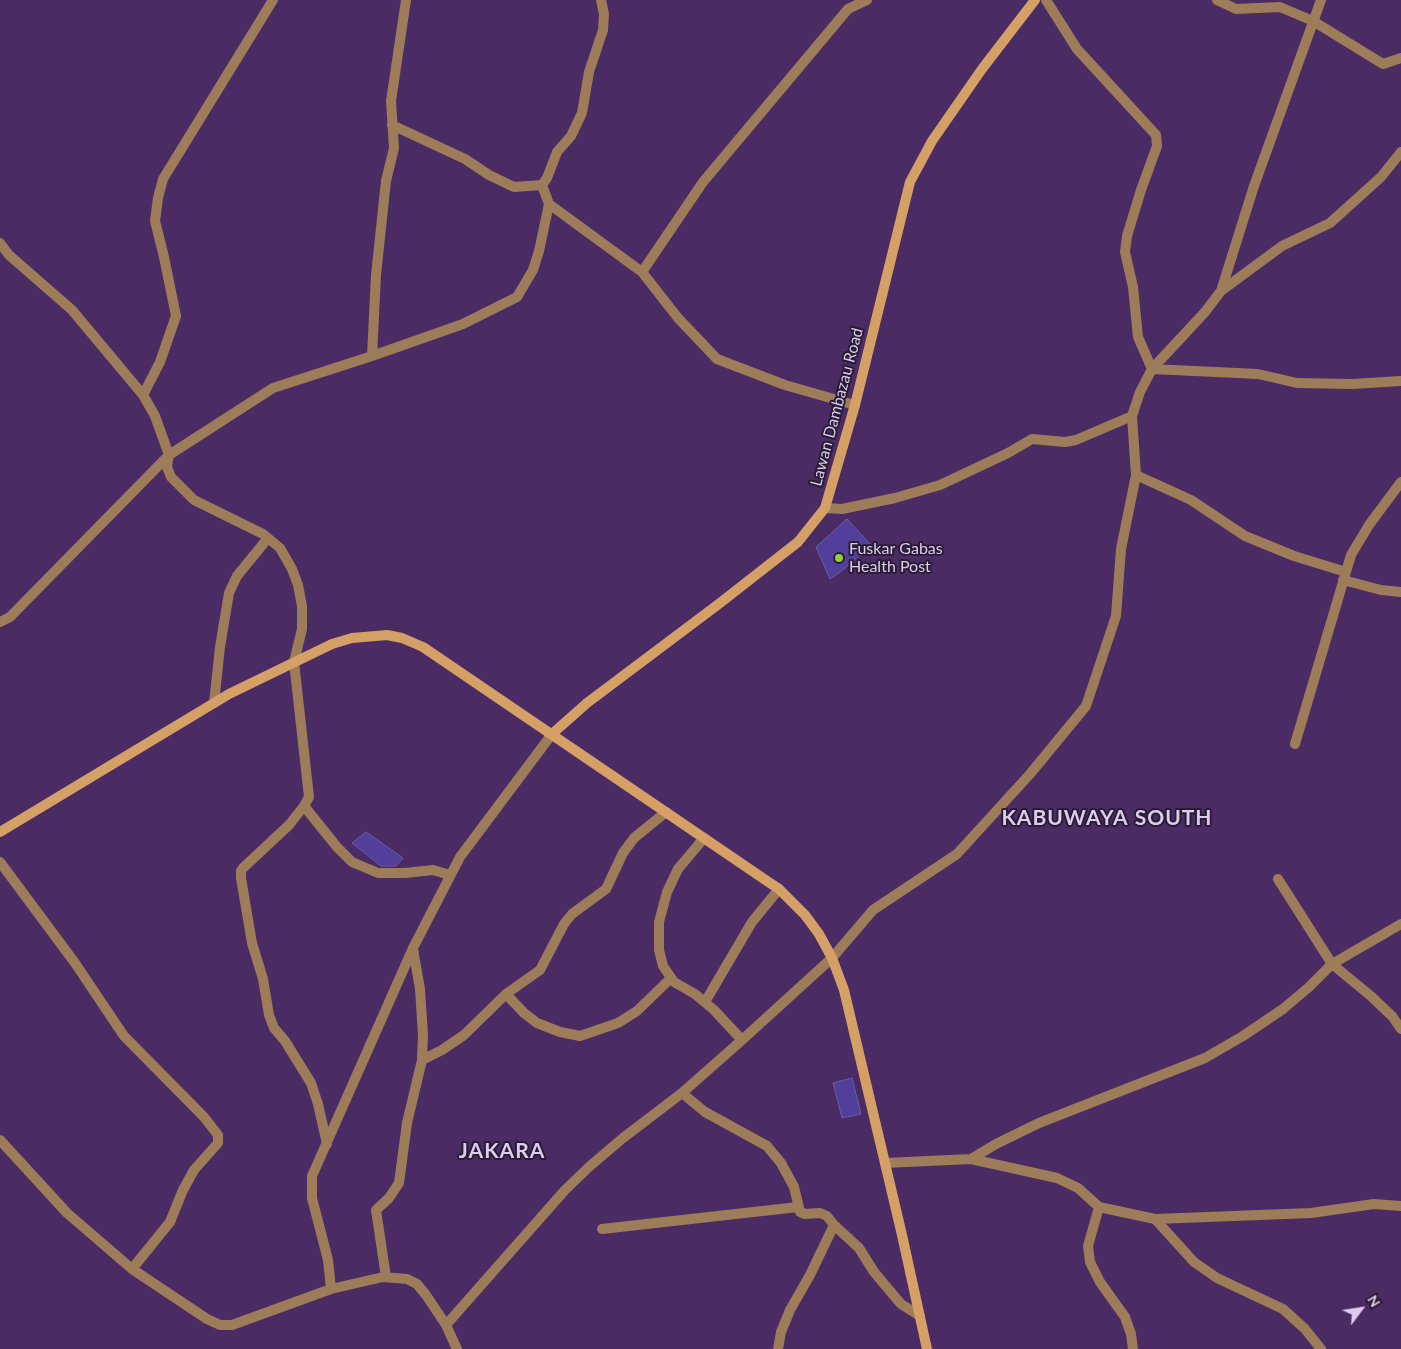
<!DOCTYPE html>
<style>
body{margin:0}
#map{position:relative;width:1401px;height:1349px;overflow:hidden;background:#4b2b63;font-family:Lato,sans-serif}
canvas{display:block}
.north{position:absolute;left:1336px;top:1284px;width:50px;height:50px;-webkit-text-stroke:4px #2a1c35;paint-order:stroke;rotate:59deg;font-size:14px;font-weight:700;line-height:20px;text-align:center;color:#ddcced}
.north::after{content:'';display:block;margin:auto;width:18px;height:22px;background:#ddcced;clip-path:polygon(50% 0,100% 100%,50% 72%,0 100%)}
</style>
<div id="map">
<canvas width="1401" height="1349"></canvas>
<div class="north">N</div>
</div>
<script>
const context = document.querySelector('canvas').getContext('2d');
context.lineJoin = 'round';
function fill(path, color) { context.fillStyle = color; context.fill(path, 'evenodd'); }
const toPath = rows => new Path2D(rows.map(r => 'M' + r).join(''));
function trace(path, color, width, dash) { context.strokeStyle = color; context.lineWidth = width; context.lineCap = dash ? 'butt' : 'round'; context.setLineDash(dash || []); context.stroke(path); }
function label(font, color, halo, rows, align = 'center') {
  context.font = font + ' Lato,sans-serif'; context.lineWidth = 4; context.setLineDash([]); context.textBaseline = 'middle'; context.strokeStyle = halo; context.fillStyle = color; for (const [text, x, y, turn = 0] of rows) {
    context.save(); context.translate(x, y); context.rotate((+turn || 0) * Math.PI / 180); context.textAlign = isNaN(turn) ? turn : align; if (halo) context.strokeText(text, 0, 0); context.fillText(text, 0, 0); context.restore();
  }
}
const building = toPath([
 [847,519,871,545,844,569,830,579,816,547,847,519],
 [366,832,403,858,396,866,381,866,352,843,366,832],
 [852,1078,861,1114,842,1118,833,1083,852,1078]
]);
const street = toPath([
 [1046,0,1077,49,1156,135,1157,146,1141,190,1127,236,1125,252,1133,287,1138,337,1152,369],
 [1217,0,1236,9,1280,7,1313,21,1383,64,1401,58],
 [392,125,465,159,489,175,514,187,542,185,549,204,642,272,678,318,717,359,785,385,855,405],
 [542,185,547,178,557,152,571,136,582,113,589,72,603,30,604,14,601,0],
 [0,243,9,255,72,310,143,395,155,416,169,455,167,467,171,477,194,500,263,534,280,548,292,569,298,585,302,606,302,629,294,662,309,797,304,806,289,825,243,868,241,871,241,878,252,943,263,979,269,1015,274,1028,285,1041,311,1083,318,1104,327,1144],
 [642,272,703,182,848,9,867,0],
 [1221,291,1254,186,1321,0],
 [372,356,376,275,386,181,394,148,391,101,406,0],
 [1152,369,1258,374,1297,383,1352,384,1401,381],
 [143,395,160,362,176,316,164,257,155,221,158,198,163,179,273,0],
 [1136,475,1191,500,1245,536,1294,556,1346,572],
 [825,508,842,509,895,498,940,485,1008,453,1032,439,1065,442,1076,440,1132,416],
 [1343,580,1381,590,1401,592],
 [0,622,10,617,169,455,273,388,372,356,463,324,517,297,533,270,539,251,549,204],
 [214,703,220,647,229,593,237,576,268,538],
 [1295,744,1351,555,1369,525,1401,482],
 [304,806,337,847,352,862,378,873,405,873,433,870,450,875],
 [704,838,678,869,667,892,659,922,659,950,663,966,674,982,695,994,714,1010,742,1040],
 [0,862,75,963,124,1036,204,1117,218,1135,218,1143,194,1170,183,1190,170,1222,132,1269],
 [1278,879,1332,964,1372,997,1392,1016,1401,1029],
 [506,994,524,1013,537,1023,560,1032,580,1036,618,1023,637,1011,671,978],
 [705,1002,752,922,779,889],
 [422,1060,442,1050,464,1035,506,994,540,970,564,924,572,914,606,889,623,853,634,838,666,812],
 [682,1093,705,1112,767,1146,781,1163,794,1187,800,1212,805,1214,820,1213,827,1216,834,1225,859,1248,874,1272,901,1304,920,1316],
 [0,1140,67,1213,132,1269,207,1319,220,1325,232,1325,331,1289,383,1277,407,1279,417,1284,426,1295,446,1325,457,1349],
 [971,1159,1057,1178,1078,1188,1099,1207,1155,1219,1311,1213,1374,1204,1401,1206],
 [885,1163,971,1159,996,1144,1039,1123,1205,1058,1243,1036,1283,1009,1309,987,1332,964,1401,924],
 [1099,1207,1088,1246,1090,1262,1100,1282,1125,1317,1131,1334,1133,1349],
 [1155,1219,1194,1262,1217,1278,1283,1309,1305,1329,1321,1349],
 [602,1229,798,1207],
 [386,1277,376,1210,389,1198,399,1183,407,1123,422,1060,423,1035,420,989,413,949],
 [331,1289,328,1260,312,1198,312,1176,413,948,460,857,552,734],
 [446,1325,565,1190,590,1166,623,1138,682,1093,742,1040,832,958,873,910,957,854,1030,774,1086,706,1116,616,1121,549,1136,475,1132,416,1140,392,1152,369,1205,312,1221,291,1282,246,1330,223,1381,177,1401,152],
 [778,1349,781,1332,790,1310,810,1275,834,1225]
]);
const secondary = toPath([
 [552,734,587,703,720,603,798,542,825,508,855,405,910,182,932,141,982,69,1035,0],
 [0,832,229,694,332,644,352,638,387,635,402,638,423,647,767,881,779,889,805,915,819,934,832,958,844,990,902,1235,927,1349]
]);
const markers = [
 [839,558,5,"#94cc3c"]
];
const streetNames = [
 ["Lawan Dambazau Road",837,407,-75]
];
const poiNames = [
 ["Fuskar Gabas",849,549],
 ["Health Post",849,567]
];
const districtNames = [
 ["KABUWAYA SOUTH",1107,818],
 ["JAKARA",502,1151]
];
fill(building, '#523f9b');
trace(building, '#675f9e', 1);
trace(street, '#9d7c59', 10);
trace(secondary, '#d4a065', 10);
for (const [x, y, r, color] of markers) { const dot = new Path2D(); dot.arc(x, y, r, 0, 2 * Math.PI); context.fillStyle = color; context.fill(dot); trace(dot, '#2a1c35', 2); }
label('16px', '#ddcced', '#2a1c35', streetNames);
label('16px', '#ddcced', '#2a1c35', poiNames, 'left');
context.letterSpacing = '1px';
label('bold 21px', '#ddcced', '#2a1c35', districtNames);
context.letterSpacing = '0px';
</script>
